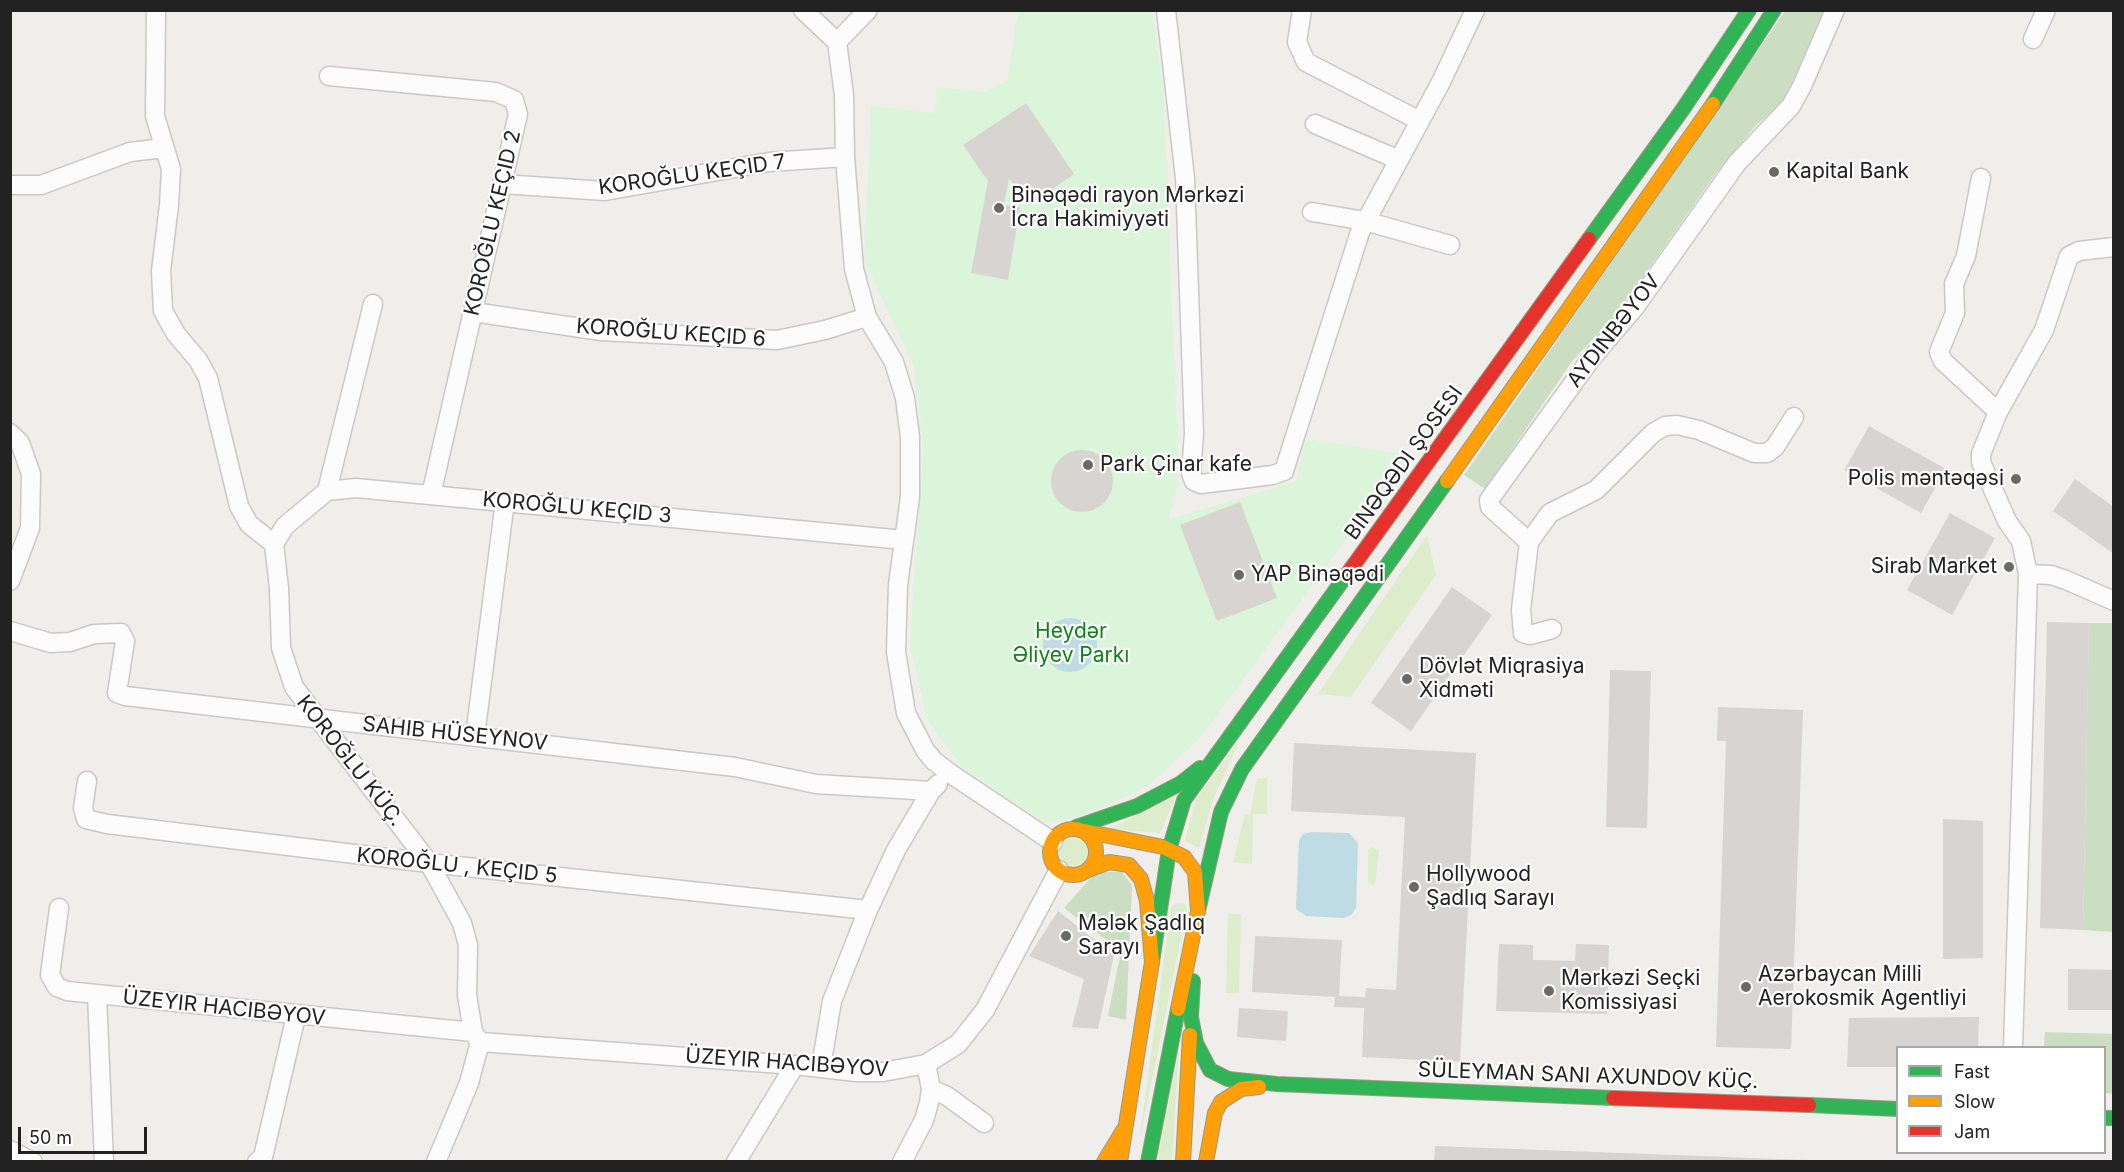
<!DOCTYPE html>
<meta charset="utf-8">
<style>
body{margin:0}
#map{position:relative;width:2124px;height:1172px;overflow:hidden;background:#f0eeeb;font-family:Inter,sans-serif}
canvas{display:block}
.frame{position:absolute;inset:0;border:12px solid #222;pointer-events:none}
.legend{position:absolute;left:1896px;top:1046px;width:210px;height:108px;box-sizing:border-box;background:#fff;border:2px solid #a7a7a7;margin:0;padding:8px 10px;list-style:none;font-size:18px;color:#222}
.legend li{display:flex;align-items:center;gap:12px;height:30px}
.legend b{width:30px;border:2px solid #a7a7a7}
.scale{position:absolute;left:18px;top:1127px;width:129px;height:27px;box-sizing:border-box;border:3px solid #222;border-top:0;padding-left:8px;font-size:18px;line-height:21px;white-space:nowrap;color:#222;-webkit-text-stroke:4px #fff;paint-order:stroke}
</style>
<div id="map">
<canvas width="2124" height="1172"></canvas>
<div class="frame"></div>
<ul class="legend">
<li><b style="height:8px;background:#30b455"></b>Fast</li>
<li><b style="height:8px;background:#ff9f0a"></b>Slow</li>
<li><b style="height:8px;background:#e5322d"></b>Jam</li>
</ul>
<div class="scale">50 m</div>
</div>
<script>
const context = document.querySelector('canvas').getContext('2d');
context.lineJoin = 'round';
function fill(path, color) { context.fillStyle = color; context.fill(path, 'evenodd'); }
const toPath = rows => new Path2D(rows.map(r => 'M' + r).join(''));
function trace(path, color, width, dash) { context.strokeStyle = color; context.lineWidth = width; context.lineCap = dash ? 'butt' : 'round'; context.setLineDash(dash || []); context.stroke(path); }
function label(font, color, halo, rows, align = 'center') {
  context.font = font + ' Inter,sans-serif'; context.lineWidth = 4.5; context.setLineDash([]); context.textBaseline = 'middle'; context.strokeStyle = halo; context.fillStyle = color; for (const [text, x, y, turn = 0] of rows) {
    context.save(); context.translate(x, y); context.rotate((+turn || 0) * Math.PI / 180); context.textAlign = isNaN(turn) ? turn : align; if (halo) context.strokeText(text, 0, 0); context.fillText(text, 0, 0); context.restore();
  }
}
const grass = toPath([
 [1427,535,1436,575,1351,697,1318,694],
 [1240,740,1214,797,1199,848,1185,841,1196,799],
 [1257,778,1267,778,1267,814,1253,814,1252,864,1233,862,1245,814,1250,814],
 [1177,793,1160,833,1110,829],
 '1059 852a14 14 0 1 1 28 0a14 14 0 1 1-28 0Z',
 [1371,847,1379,850,1375,885,1368,883,1368,850],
 [1177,903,1184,903,1187,909,1139,1143,1171,907],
 [1228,914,1241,914,1239,993,1226,993],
 [1179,1051,1172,1161,1157,1162]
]);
const forest = toPath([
 [1785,11,1826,11,1791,90,1776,109,1757,124,1714,176,1638,284,1607,324,1573,360,1485,489,1464,475],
 [2089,623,2113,623,2113,932,2083,930],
 [1096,872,1122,872,1132,885,1126,1020,1108,1016,1121,951,1064,908],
 [2045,1032,2113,1034,2113,1094,2105,1093,2104,1048,2044,1047]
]);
const park = toPath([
 [1018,11,1152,11,1163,88,1179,481,1168,520,1296,481,1306,439,1408,455,1200,738,1148,786,1099,809,1068,820,1046,822,1010,802,961,766,927,719,910,644,923,443,914,366,866,264,865,241,871,106,935,113,938,87,984,92,1007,81]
]);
const water = toPath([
 '1043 645a27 27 0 1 1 54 0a27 27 0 1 1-54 0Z',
 [1312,832,1349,833,1358,843,1356,908,1351,915,1344,918,1306,916,1296,909,1299,840,1303,834]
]);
const building = toPath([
 [1026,103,1074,174,1029,205,1009,178,1004,205,1020,207,1008,280,971,273,988,181,963,145],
 [1869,426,1946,469,1921,513,1844,470],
 '1051 481a31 31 0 1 1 62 0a31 31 0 1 1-62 0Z',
 [2075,479,2114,507,2114,554,2053,511],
 [1240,502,1277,598,1217,621,1180,525],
 [1950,513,1995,538,1952,615,1907,590],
 [1452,587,1492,615,1411,731,1371,703],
 [2047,622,2089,623,2083,930,2040,928],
 [1610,670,1651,671,1647,828,1606,827],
 [1718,707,1803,710,1791,1049,1716,1047,1726,741,1717,741],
 [1294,743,1476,753,1460,1062,1362,1057,1364,1008,1334,1007,1335,997,1252,992,1255,936,1342,940,1339,996,1365,997,1366,988,1396,990,1405,817,1291,811],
 [1943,819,1983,821,1983,958,1943,959],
 [1058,911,1114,955,1098,1029,1072,1027,1084,979,1029,956],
 [1499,944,1533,945,1533,960,1575,961,1576,944,1609,945,1607,1014,1496,1011],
 [2068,969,2114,970,2114,1010,2068,1010],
 [1239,1008,1288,1011,1286,1041,1237,1037],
 [1979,1017,1978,1048,1898,1048,1898,1067,1847,1067,1849,1018],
 [1435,1146,1807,1160,1807,1162,1434,1162]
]);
const street = toPath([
 [156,10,155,116,171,169,169,205,161,271,163,311,176,334,198,360,208,378,239,506,249,524,274,544,279,588,281,648,294,687,429,863,462,923,468,945,467,995,473,1032,480,1042,469,1083,436,1162],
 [803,10,837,42],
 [1166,10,1185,178,1194,433,1191,473,1194,481,1201,484,1273,475,1284,471,1360,232,1441,82,1475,10],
 [1302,10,1297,42,1306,62,1420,121],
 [2033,39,2046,10],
 [837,42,844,95,845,157,854,269,867,317,894,362,905,398,910,437,910,497,898,585,896,652,906,713,925,750,934,761,951,774,1053,842],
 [837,42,868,10],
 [329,76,496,92,514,100,518,114,431,495],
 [1315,124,1399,160],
 [1981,178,1966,256,1954,284,1955,313,1939,352,1943,361,1998,412],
 [502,184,605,191,769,162,845,157],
 [10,185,41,185,130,152,164,148],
 [1312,212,1365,221,1450,245],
 [473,312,601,331,777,340,825,330,867,317],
 [10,433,20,443,31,474,30,528,10,581],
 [327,491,373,304],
 [1529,542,1550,513,1596,490,1653,433,1665,426,1677,425,1699,430,1754,453,1767,453,1775,447,1794,417],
 [274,544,285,526,327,491,356,488,904,540],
 [2028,574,2051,575,2066,580,2114,601],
 [1552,629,1530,635,1523,633,1521,610,1529,542,1490,507,1489,500,1590,360,1635,307,1737,163,1791,106,1802,86,1835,10],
 [10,631,51,643,70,642,94,634,121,633,125,641,117,693,125,696,735,767,816,784,931,791],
 [475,736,505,501],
 [87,781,83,808,86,819,107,824,429,863,868,910],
 [59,908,50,975,57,987,67,991,473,1032],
 [97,994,104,1162],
 [480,1042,795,1065,856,1072,883,1072,926,1064,958,1044,985,1010,1059,870],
 [2013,1048,2028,574,2021,541,2007,521,1981,462,1981,454,1998,412,2044,330,2069,256,2079,251,2114,247],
 [821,1067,832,1001,868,910,896,850,931,791,938,784],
 [931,1089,947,1096,984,1123],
 [10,1150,33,1162],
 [257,1162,263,1157,296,1016],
 [736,1162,795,1065],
 [902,1162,924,1120,929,1103,931,1089,926,1064]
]);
const fast = toPath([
 [1713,104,1774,10],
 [1589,239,1683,109,1749,10],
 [1076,827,1137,806,1181,783,1200,768],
 [1198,911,1221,812,1242,769,1447,481],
 [1152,962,1169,850,1184,800,1348,573],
 [1193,981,1191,1017,1196,1043,1210,1070,1228,1079,1277,1084,1613,1098],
 [1809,1105,1898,1109],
 [2104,1118,2114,1118],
 [1148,1162,1178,1009]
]);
const slow = toPath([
 [1447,481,1713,104],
 '1050 852a23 23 0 1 1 46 0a23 23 0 1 1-46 0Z',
 [1079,830,1163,847,1184,857,1195,872,1198,911,1178,1009],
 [1088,870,1109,862,1129,865,1141,879,1147,901,1152,962,1120,1162],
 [1104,1162,1124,1129],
 [1183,1162,1190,1035],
 [1206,1162,1215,1113,1221,1102,1241,1089,1259,1087]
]);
const jam = toPath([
 [1348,573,1589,239],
 [1613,1098,1809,1105]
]);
const markers = [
 [1774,172,6,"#6a6968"],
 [999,208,6,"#6a6968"],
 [1088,465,6,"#6a6968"],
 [2016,479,6,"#6a6968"],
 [2009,567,6,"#6a6968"],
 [1239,575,6,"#6a6968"],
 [1407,679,6,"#6a6968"],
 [1414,887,6,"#6a6968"],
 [1066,936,6,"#6a6968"],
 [1746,987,6,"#6a6968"],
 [1549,991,6,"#6a6968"]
];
const poiNames = [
 ["Kapital Bank",1786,172],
 ["Binəqədi rayon Mərkəzi",1011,196],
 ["İcra Hakimiyyəti",1011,220],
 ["Park Çinar kafe",1100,465],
 ["Polis məntəqəsi",2004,479,"right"],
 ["Sirab Market",1997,567,"right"],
 ["YAP Binəqədi",1251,575],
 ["Dövlət Miqrasiya",1419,667],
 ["Xidməti",1419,691],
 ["Hollywood",1426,875],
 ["Şadlıq Sarayı",1426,899],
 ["Mələk Şadlıq",1078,924],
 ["Sarayı",1078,948],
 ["Azərbaycan Milli",1758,975],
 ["Aerokosmik Agentliyi",1758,999],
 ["Mərkəzi Seçki",1561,979],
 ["Komissiyasi",1561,1003]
];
const streetNames = [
 ["KOROĞLU KEÇID 7",692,175,-8],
 ["KOROĞLU KEÇID 2",493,223,-77],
 ["AYDINBƏYOV",1614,331,-52],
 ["KOROĞLU KEÇID 6",671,333,4],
 ["BINƏQƏDI ŞOSESI",1404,463,-54],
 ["KOROĞLU KEÇID 3",577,508,5],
 ["SAHIB HÜSEYNOV",455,734,6],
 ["KOROĞLU KÜÇ.",350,761,52],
 ["KOROĞLU , KEÇID 5",457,866,6],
 ["ÜZEYIR HACIBƏYOV",224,1008,6],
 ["ÜZEYIR HACIBƏYOV",787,1063,4],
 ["SÜLEYMAN SANI AXUNDOV KÜÇ.",1588,1076,2]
];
const parkNames = [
 ["Heydər",1071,632],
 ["Əliyev Parkı",1071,656]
];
fill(grass, '#ddeccb');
fill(forest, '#cbdec1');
fill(park, '#daf5da');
fill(water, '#bfdbe3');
fill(building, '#d7d4d2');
trace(street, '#c9c8c7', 21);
trace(fast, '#999a82', 16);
trace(slow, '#999a82', 16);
trace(jam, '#999a82', 16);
trace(street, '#fdfcfc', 18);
trace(fast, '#30b455', 14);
trace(slow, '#ff9f0a', 14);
trace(jam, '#e5322d', 14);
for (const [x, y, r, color] of markers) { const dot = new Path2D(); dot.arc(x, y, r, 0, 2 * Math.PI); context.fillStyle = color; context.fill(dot); trace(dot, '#fff', 2); }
label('21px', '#222', '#fff', poiNames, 'left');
label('21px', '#222', '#fff', streetNames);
label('21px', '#0c8416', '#fff', parkNames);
</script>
